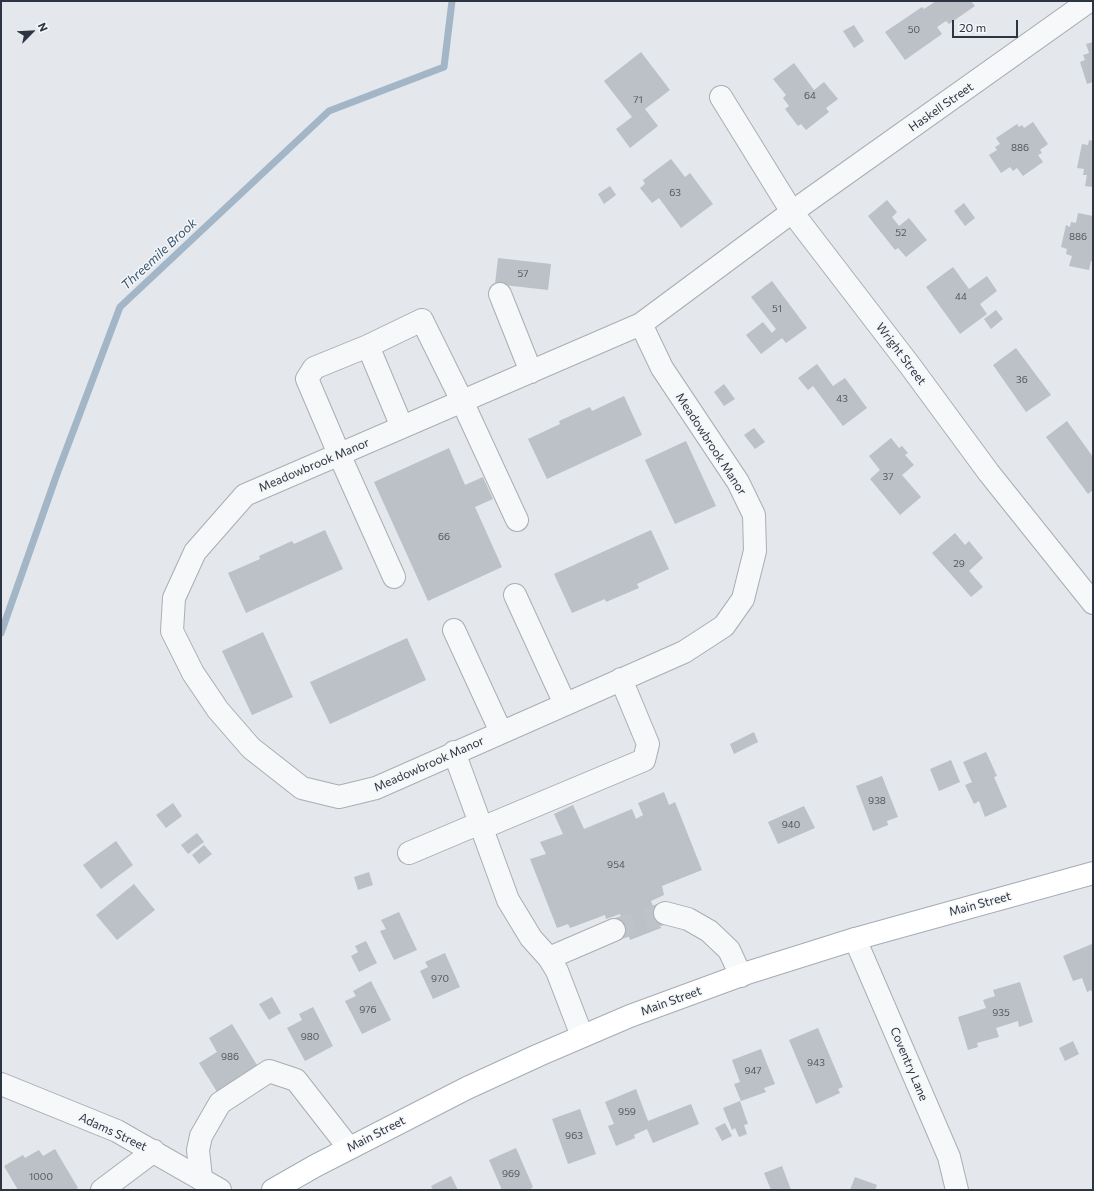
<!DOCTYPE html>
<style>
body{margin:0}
#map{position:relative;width:1094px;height:1191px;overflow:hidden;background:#e4e7eb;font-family:Commissioner,sans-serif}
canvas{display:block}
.frame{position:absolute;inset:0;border:2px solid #2d3542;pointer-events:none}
.north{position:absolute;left:12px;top:12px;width:40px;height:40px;-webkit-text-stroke:3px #f4f6f8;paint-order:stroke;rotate:66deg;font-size:11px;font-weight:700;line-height:16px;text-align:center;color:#2d3542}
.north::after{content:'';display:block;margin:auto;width:14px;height:18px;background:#2d3542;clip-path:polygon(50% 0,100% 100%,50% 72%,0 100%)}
.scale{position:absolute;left:952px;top:20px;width:66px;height:18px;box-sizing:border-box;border:2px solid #2d3542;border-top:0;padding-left:5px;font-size:12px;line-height:14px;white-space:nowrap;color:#2d3542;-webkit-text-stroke:3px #f4f6f8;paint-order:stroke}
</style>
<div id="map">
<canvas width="1094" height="1191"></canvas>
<div class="frame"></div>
<div class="north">N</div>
<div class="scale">20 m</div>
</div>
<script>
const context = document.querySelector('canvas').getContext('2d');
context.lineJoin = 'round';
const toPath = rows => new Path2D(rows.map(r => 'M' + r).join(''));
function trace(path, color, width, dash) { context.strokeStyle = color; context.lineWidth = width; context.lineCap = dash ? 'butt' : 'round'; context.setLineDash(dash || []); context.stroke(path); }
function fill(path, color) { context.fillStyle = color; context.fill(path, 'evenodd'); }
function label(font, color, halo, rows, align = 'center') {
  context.font = font + ' Commissioner,sans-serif'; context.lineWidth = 3; context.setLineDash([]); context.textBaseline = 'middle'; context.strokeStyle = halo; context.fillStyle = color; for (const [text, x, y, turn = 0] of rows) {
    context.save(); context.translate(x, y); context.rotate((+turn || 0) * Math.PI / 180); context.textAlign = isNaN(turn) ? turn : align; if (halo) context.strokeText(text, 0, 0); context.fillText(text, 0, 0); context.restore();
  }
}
const stream = toPath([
 [1,633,57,474,120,307,329,111,444,67,452,1]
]);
const building = toPath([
 [936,1,971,1,975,6,949,24,946,21,937,27,942,34,905,60,885,32,922,7,924,9],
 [854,25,864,41,854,48,843,31],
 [1093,42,1093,82,1087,84,1080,62,1085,60,1083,55,1089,53,1086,44],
 [641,52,670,90,645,109,658,126,630,148,616,129,632,117,604,81],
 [794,63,814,90,824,82,838,99,826,108,829,112,806,130,801,124,798,126,785,109,789,106,783,98,786,95,773,79],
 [1033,122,1048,144,1040,150,1042,153,1038,155,1043,162,1023,176,1017,168,1013,171,1010,167,1001,173,989,155,997,150,995,147,1000,144,996,138,1017,124,1019,127,1022,125,1024,128],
 [1089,140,1093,141,1093,187,1085,186,1087,175,1083,175,1084,169,1077,168,1082,144,1088,145],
 [671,159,685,177,690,173,713,204,681,228,659,198,652,203,640,188,645,184,643,180],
 [610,186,616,195,604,204,598,194],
 [887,200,897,212,892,217,899,226,909,218,927,240,906,257,898,248,895,250,868,216],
 [964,203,975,218,965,226,954,211],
 [1078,213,1093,216,1093,261,1091,261,1089,270,1069,266,1072,256,1066,254,1067,249,1061,247,1066,225,1070,227,1071,222,1076,223],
 [498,258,551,264,548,290,495,284],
 [953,267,969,289,987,276,997,291,980,304,987,314,960,334,926,287],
 [772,281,807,328,786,343,782,338,761,354,746,335,763,322,772,333,776,329,751,297],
 [996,310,1003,319,991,329,984,319],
 [1016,348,1051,395,1026,412,993,365],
 [817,364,833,386,845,378,867,408,843,426,813,386,808,390,798,378],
 [724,384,735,399,724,406,714,392],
 [624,396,642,435,547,479,528,439,560,424,559,421,590,407,592,411],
 [1067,421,1093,457,1093,490,1088,494,1046,437],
 [754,428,765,442,755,449,744,435],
 [891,438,899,448,902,446,908,453,905,455,914,465,902,475,921,497,900,515,870,479,880,470,869,456],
 [686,441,716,506,675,524,645,460],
 [449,448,465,485,483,477,493,499,475,507,502,567,428,601,374,482],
 [325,530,343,569,246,613,228,573,260,559,259,556,292,541,294,544],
 [651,530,669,569,637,584,639,588,606,602,605,599,572,613,554,574],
 [955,533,965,545,969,541,983,558,969,571,983,587,971,597,932,553],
 [263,632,293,697,252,715,222,651],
 [407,638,426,680,330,724,310,682],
 [754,732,758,742,734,754,730,744],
 [986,752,997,776,994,777,1007,807,985,817,979,801,974,804,965,785,972,782,963,762],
 [951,760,960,782,939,791,930,769],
 [882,776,898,817,887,821,888,825,873,831,856,786],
 [664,792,669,805,675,802,702,870,662,886,664,895,651,901,661,928,630,940,620,914,606,919,605,915,570,928,568,924,557,928,530,859,546,854,540,842,563,834,554,814,573,805,584,829,632,809,636,819,643,815,638,803],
 [173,803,182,816,166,828,156,815],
 [804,806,815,828,778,844,768,822],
 [197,833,204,842,188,854,181,845],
 [116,841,133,865,101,889,83,865],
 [204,845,212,854,199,864,192,855],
 [369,872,373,885,358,890,354,877],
 [134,884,155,910,117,940,96,915],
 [399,912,417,950,394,960,380,931,386,929,381,920],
 [366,941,377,963,359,972,351,956,358,952,355,946],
 [1092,944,1093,946,1093,994,1091,990,1087,992,1082,978,1073,981,1063,956],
 [445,953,460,987,433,999,420,971,428,967,425,962],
 [371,981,391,1020,362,1034,345,1001,356,996,353,991],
 [1020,982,1033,1022,1019,1027,1018,1021,996,1028,999,1037,977,1043,978,1047,968,1050,958,1017,986,1008,983,1000,995,996,993,990],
 [272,997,281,1013,269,1020,259,1004],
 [313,1007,333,1046,305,1061,287,1028,302,1020,299,1014],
 [232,1024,260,1070,219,1095,199,1063,217,1052,209,1038],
 [818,1028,843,1087,838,1089,840,1093,816,1104,789,1040],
 [1073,1041,1079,1054,1065,1061,1059,1048],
 [761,1049,775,1084,764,1088,766,1092,741,1101,734,1084,740,1082,732,1060],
 [636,1089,648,1121,691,1104,699,1124,653,1143,647,1129,634,1135,635,1138,616,1146,608,1126,614,1124,605,1102],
 [740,1101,748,1124,744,1125,747,1134,739,1137,735,1128,732,1130,723,1108],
 [580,1109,596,1154,568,1164,552,1119],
 [725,1123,732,1136,722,1141,715,1128],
 [516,1148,533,1187,529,1190,502,1190,489,1160],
 [55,1149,78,1188,74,1190,18,1190,4,1166,23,1155,25,1158,39,1150,43,1156],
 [782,1166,791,1190,771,1190,764,1173],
 [451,1176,458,1190,433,1190,431,1186],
 [855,1177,877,1185,875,1190,850,1190]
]);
const minorTunnel = toPath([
 [614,930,665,913]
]);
const minor = toPath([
 [721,97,792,212,911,367,989,473,1093,603],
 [500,294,531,372],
 [641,324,662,368,738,482,754,515,755,551,743,599,724,626,684,652,376,788,339,797,302,788,251,748,218,710,193,673,172,631,174,598,195,552,245,495,641,324,792,212,1089,1],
 [368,346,314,368,307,379,339,454,394,577],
 [402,427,368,346,422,320,462,401,517,520],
 [515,595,565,704],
 [454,630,501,732],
 [454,752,508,900,531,938,549,958,557,971,582,1036],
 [482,828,644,760,648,744,621,679],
 [409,853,480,823],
 [665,913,688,919,709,931,729,950,741,976],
 [855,939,949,1157,957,1190],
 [549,958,614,930],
 [1,1084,117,1131,220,1190],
 [201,1178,198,1150,201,1136,220,1103,269,1071,296,1080,349,1148],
 [102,1190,154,1151]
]);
const major = toPath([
 [273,1190,315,1166,467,1088,539,1055,630,1016,747,973,855,939,1093,873]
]);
const numberNames = [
 ["50",914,30],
 ["64",810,96],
 ["71",638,100],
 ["886",1020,148],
 ["63",675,193],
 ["52",901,233],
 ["886",1078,237],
 ["57",523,274],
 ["44",961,297],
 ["51",777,309],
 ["36",1022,380],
 ["43",842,399],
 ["37",888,477],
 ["66",444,537],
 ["29",959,564],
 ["938",877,801],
 ["940",791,825],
 ["954",616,865],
 ["970",440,979],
 ["976",368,1010],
 ["935",1001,1013],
 ["980",310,1037],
 ["986",230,1057],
 ["943",816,1063],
 ["947",753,1071],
 ["959",627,1112],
 ["963",574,1136],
 ["969",511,1174],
 ["1000",41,1177]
];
const streetNames = [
 ["Haskell Street",941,107,-35],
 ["Wright Street",901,354,53],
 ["Meadowbrook Manor",711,444,57],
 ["Meadowbrook Manor",314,465,-23],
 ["Meadowbrook Manor",429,764,-24],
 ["Main Street",980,904,-15],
 ["Main Street",671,1001,-20],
 ["Coventry Lane",909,1064,67],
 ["Adams Street",113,1132,25],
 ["Main Street",376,1134,-27]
];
const waterNames = [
 ["Threemile Brook",159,254,-43]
];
trace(stream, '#a2b6c8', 7);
fill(building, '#bcc0c7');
trace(minorTunnel, '#bfc3c9', 22, [22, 11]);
trace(minor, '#a9aeb5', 24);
trace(major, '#a4acb6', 24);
trace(minor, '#f6f8f9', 22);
trace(major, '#fff', 22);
label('10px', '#515863', null, numberNames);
label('12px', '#2d3542', '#f4f6f8', streetNames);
label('italic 13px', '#3a5673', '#f4f6f8', waterNames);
</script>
